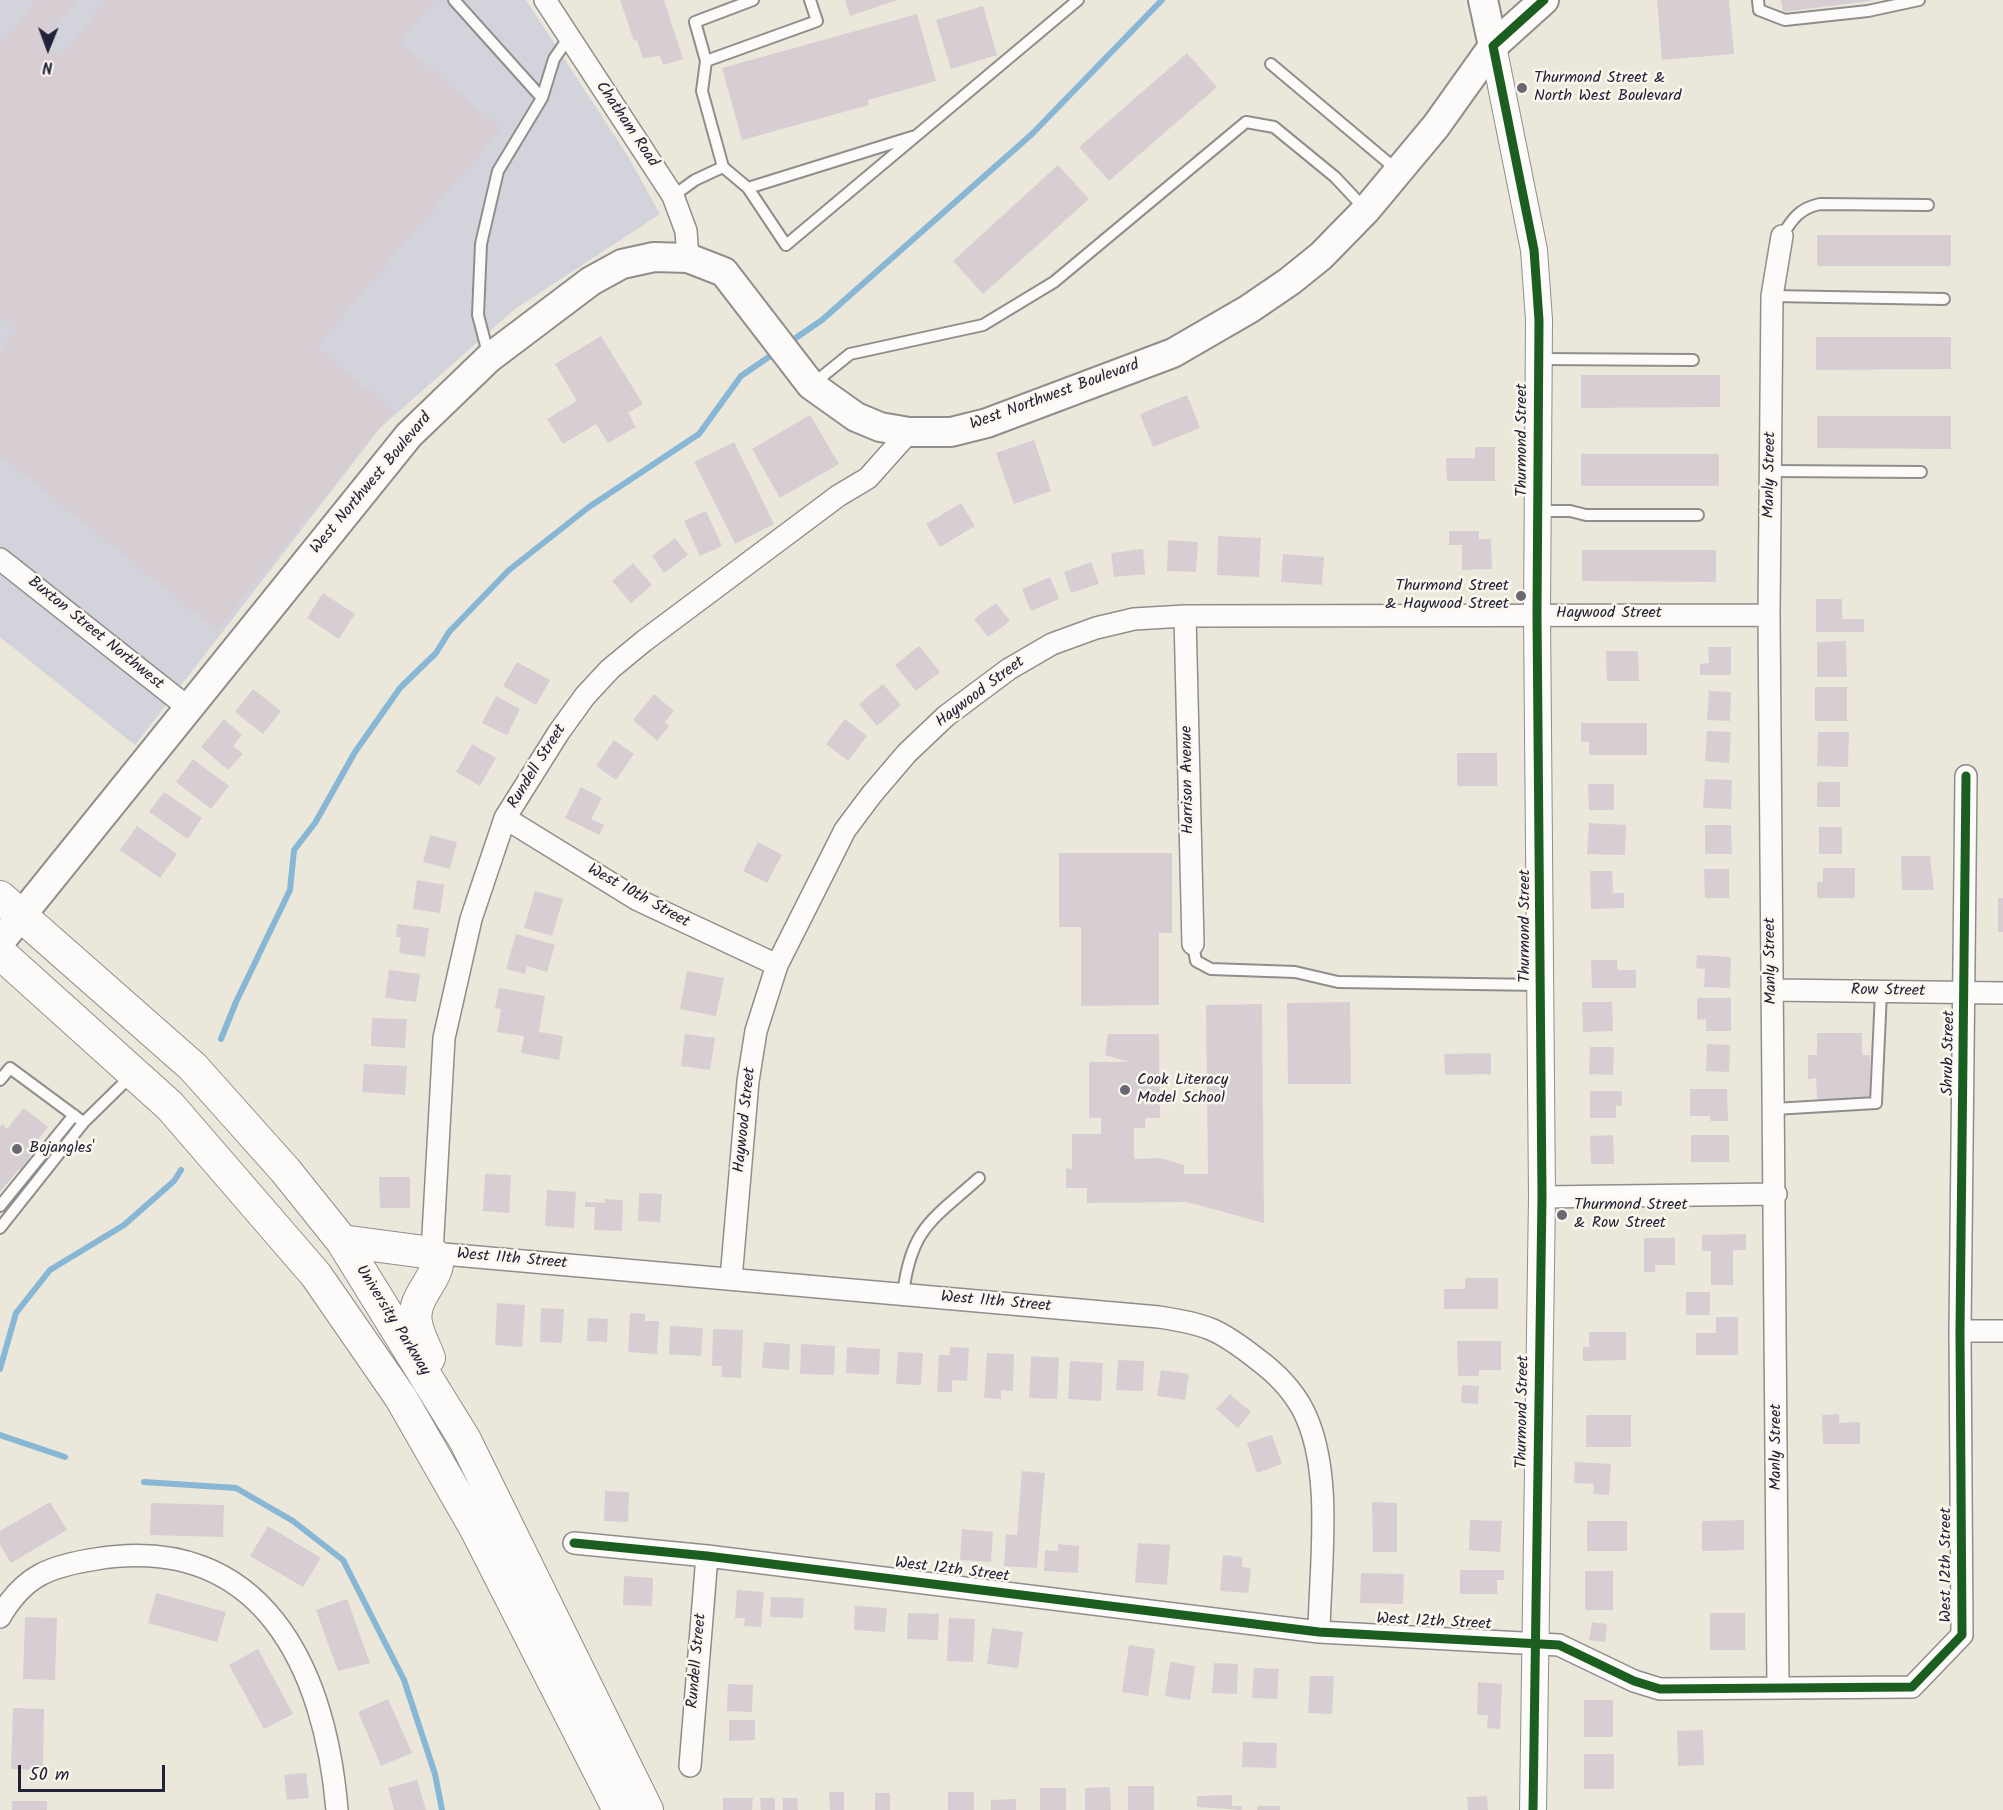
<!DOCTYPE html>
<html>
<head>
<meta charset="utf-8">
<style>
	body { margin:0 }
	#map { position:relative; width:2003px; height:1810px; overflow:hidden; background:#ebe7da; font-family:Kalam,sans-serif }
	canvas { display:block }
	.north { position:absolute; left:18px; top:18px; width:60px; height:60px; -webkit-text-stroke:4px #fbf7ec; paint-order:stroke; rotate:181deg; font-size:16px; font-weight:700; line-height:24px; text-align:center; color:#22223b }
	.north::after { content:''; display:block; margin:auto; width:21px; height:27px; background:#22223b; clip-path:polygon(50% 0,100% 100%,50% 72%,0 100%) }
	.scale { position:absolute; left:18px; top:1765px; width:147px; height:27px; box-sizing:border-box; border:3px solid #22223b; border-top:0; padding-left:8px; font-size:18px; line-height:21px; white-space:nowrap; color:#22223b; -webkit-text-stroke:4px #fbf7ec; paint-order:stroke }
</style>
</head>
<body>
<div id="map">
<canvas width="2003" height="1810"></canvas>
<div class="north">N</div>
<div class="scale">50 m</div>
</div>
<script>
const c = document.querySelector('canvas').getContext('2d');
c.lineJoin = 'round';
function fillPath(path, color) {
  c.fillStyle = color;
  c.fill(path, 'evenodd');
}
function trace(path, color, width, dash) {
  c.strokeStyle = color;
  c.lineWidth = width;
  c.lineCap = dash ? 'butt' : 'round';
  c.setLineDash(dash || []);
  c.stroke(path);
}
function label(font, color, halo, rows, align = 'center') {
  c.font = font + ' Kalam,sans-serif';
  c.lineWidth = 5;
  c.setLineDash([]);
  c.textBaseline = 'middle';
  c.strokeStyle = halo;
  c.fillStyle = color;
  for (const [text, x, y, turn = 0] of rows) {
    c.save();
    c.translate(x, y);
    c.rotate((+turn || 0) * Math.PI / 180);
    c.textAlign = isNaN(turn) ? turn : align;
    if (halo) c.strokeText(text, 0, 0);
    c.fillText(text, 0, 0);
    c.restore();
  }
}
const industrial = new Path2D(`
	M0,0H526L627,155L660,214L515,309L380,428L135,745L0,637Z`);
const stream = new Path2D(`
	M787,344L822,320L1032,134L1162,0
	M221,1039L236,1002L290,890L294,850L315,823L355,752L400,688L436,653L449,632L509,570L589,507L699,434L741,376L776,352
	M0,1369L16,1313L50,1270L124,1225L174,1181L181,1170
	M0,1435L65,1457
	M144,1482L236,1488L293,1521L343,1560L404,1680L435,1774L442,1810`);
const building = new Path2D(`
	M37,0H78L43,42L60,57L107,0H436L400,42L501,129L316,347L393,411L217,630L0,455V351L17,330L0,315V46Z
	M620,0H664L683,59L663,65L660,56L643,58L637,40L634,41Z
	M845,0H897L850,16Z
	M1657,0H1729L1734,54L1662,60Z
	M1781,0H1870V1L1783,12Z
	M983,6L997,55L951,69L936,20Z
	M917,14L936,81L868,100L869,105L742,140L722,68Z
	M1187,53L1217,87L1109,181L1079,147Z
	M1058,165L1089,199L983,294L953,261Z
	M1817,235H1951V266H1817Z
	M601,336L643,404L628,413L636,427L608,443L596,424L563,444L547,419L577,401L555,364Z
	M1816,337H1951V369L1816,370Z
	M1581,375H1720V407L1581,408Z
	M1187,395L1200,428L1153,447L1140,414Z
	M810,415L839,464L780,498L752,449Z
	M1817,416H1951V449L1817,448Z
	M1034,440L1051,491L1014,504L996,453Z
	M734,442L774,524L735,544L694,462Z
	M1475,447H1495V481H1447L1446,458H1475Z
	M1581,454H1719V486H1581Z
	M961,503L975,526L940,547L926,524Z
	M706,511L722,546L700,556L684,521Z
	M1449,531H1479V539H1491L1492,569L1462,570V545H1449Z
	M1218,536L1261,538L1259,577L1217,575Z
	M675,538L688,555L664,573L652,556Z
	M1168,540L1198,542L1196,572L1167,571Z
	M1143,549L1145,574L1114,577L1111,553Z
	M1582,550H1716V582L1582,581Z
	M1283,554L1324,557L1322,585L1281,582Z
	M1091,562L1099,584L1071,593L1064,572Z
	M633,563L652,585L631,603L612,581Z
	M1050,577L1059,599L1031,611L1022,589Z
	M323,593L355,614L339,639L307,618Z
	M1816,599H1842V619H1864V632H1816Z
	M996,603L1010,621L988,637L974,619Z
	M1846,641L1847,677H1817V642Z
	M919,646L940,672L916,691L895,665Z
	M1708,647H1731V675H1700V664L1709,663Z
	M1606,651H1638L1639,681H1607Z
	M517,662L550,680L536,705L503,686Z
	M883,684L901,705L877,726L859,704Z
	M1815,687H1847V721H1815Z
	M253,689L281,711L263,734L235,712Z
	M1709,691L1731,692L1730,721L1707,720Z
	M654,694L674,711L665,722L669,726L657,741L633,720Z
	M496,696L520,709L507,735L482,723Z
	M224,719L242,735L233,746L243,754L228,770L201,747Z
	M845,719L867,736L848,761L826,744Z
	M1581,723H1647V755H1589V742H1581Z
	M1707,731L1731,732L1729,763L1705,761Z
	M1818,732H1849L1848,767L1817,766Z
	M614,740L634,754L616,780L596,766Z
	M472,744L496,758L480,786L456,772Z
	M1457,753H1497V786H1457Z
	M193,759L229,786L211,809L176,782Z
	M1705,779L1732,780L1731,809L1703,808Z
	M1817,782H1840V807H1817Z
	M1588,784H1614V810H1589Z
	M581,787L602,798L591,819L604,825L599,835L565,818Z
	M164,792L202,818L188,839L149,812Z
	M1589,823L1626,825L1625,855L1587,854Z
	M1705,825H1731L1732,854H1705Z
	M137,826L177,854L160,878L120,850Z
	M1819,827H1842V854H1819Z
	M430,835L457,842L450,869L423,862Z
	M758,842L782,855L767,883L743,871Z
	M1059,853H1172V933H1159V1005L1081,1006V927H1059Z
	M1901,856H1930L1934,890H1902Z
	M1823,868H1855V898H1817V882H1823Z
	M1704,869H1729V898H1705Z
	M1590,871H1612L1613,893H1624V908L1591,909Z
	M417,880L444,885L440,913L413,909Z
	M535,891L563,899L552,936L524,928Z
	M1998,898H2003V932H1998Z
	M397,924L429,928L425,957L399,953L401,937H396Z
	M516,934L555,945L547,972L527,966L525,974L506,969Z
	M1697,955L1731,957L1730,988L1704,987L1705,969L1696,968Z
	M1591,960H1617V970H1636V988H1592Z
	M389,970L420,974L416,1002L385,998Z
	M687,971L724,978L716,1016L680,1009Z
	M499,988L545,996L539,1032L563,1036L559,1060L521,1053L524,1036L497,1032L501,1009L495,1008Z
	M1697,998H1731V1031H1706V1019L1697,1020Z
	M1350,1002L1351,1084H1288L1287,1003Z
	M1582,1002H1612L1613,1031L1583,1032Z
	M1262,1004L1264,1223L1187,1202L1087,1203V1188H1066V1168L1072,1169V1134H1101V1118H1089V1062H1130L1105,1055L1108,1034H1159L1160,1118H1145V1128H1134V1159L1160,1158L1184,1165V1174H1208L1206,1005Z
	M372,1018L407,1019L405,1048L371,1046Z
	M1817,1033H1862V1055H1870V1099H1817L1816,1078L1808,1079V1055H1817Z
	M685,1034L715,1038L710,1070L681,1066Z
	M1707,1044L1730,1045L1729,1072L1706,1071Z
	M1590,1047H1614L1613,1075L1589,1074Z
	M1491,1053V1074L1445,1075L1444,1054Z
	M364,1064L407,1066L405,1095L362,1092Z
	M1690,1089H1727L1728,1121H1710V1116H1690Z
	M1590,1091H1622V1106H1616V1118H1590Z
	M24,1108L48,1127L32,1147L35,1150L28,1159L30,1161L22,1171L19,1169L0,1192V1127L2,1124L7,1129Z
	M1613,1135L1614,1164H1591L1590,1136Z
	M1691,1135H1729V1162H1691Z
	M485,1174L511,1175L509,1213L483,1211Z
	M379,1177H410V1208H380Z
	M547,1190L576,1192L574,1228L545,1226Z
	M639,1193L662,1194L660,1222L638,1221Z
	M605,1199L623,1200L622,1231L594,1230L595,1207H585V1202L605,1203Z
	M1746,1234V1250H1733V1285H1711V1251H1702V1235Z
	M1644,1238H1675V1265H1655V1272H1644Z
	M1465,1278H1498V1309H1444V1289H1465Z
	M1686,1292H1710V1315H1686Z
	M497,1303L525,1305L522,1347L495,1345Z
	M541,1308L564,1309L562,1343L540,1342Z
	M630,1313L645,1314V1321H659L657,1354L628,1352Z
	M1716,1317H1738V1355H1696V1333H1716Z
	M588,1318L608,1319L607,1342L587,1341Z
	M670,1326L703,1328L701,1356L669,1354Z
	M713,1329L743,1330L741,1378L721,1377L722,1366H712Z
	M1589,1332H1626V1360L1583,1361V1347H1589Z
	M1457,1341H1501V1370H1479V1376H1458Z
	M764,1342L790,1344L789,1370L762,1368Z
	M801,1344L835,1346L834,1375L800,1374Z
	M847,1347L880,1349L879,1375L846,1373Z
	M950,1347L969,1348L967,1381L952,1380V1392H937L939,1355H950Z
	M898,1352L923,1353L921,1385L896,1384Z
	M987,1353L1014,1354L1013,1391L1001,1390V1399L984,1398Z
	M1031,1356L1059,1358L1057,1399L1029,1398Z
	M1118,1360L1144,1361L1143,1391L1116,1390Z
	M1070,1361L1103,1363L1101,1401L1068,1399Z
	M1161,1370L1189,1374L1185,1400L1157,1396Z
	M1462,1385L1479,1386L1478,1404L1461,1403Z
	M1230,1394L1251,1412L1238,1428L1216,1409Z
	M1839,1414V1423L1860,1422V1444H1823L1822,1415Z
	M1586,1415H1631V1447H1586Z
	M1272,1435L1282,1464L1257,1473L1247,1443Z
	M1575,1462L1611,1464L1609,1495L1593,1494L1594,1484L1574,1483Z
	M1022,1471L1045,1473L1037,1568L1004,1566L1006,1534L1017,1535Z
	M605,1491L629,1492L628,1522L604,1521Z
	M50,1502L67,1530L11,1563L0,1545V1531Z
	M1372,1502L1397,1503V1552H1373Z
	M151,1503L224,1505L223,1537L150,1535Z
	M1470,1520L1502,1521L1500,1552L1469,1550Z
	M1744,1520V1550L1702,1551V1521Z
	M1587,1521H1627V1551H1587Z
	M268,1526L321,1558L303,1587L250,1556Z
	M962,1529L993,1532L991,1562L960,1560Z
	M1138,1543L1170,1545L1167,1585L1135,1582Z
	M1058,1544L1079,1546L1078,1573L1044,1571L1045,1550L1058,1551Z
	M1223,1555L1242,1557V1567L1251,1568L1248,1593L1220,1591Z
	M1460,1570H1504V1580H1497V1594H1460Z
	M1585,1571H1613V1610H1585Z
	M1361,1573L1404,1574L1403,1604L1360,1603Z
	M624,1576L653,1578L652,1606L623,1605Z
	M737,1590L764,1592L761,1627L744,1626L745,1618H735Z
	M156,1593L226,1612L217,1642L148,1623Z
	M771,1597L804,1598L803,1618L770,1617Z
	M347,1599L370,1663L338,1671L316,1610Z
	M855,1606L887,1608L885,1632L854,1630Z
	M908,1613L939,1614L938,1640L907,1639Z
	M1710,1613H1745V1650H1710Z
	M25,1617L57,1618L55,1680L23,1679Z
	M949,1618L975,1619L973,1662L947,1661Z
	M1592,1622L1607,1624L1605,1642L1589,1640Z
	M992,1628L1023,1632L1018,1668L987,1664Z
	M1129,1645L1155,1649L1148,1696L1122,1692Z
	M258,1649L293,1714L264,1729L229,1665Z
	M1170,1662L1195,1666L1190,1700L1165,1696Z
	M1214,1663L1238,1664L1237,1694L1212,1693Z
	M1254,1668L1279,1669L1277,1699L1252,1698Z
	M1310,1676H1334L1332,1714L1308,1713Z
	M1478,1682L1502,1684L1500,1729L1487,1728L1488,1715H1477Z
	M728,1684L753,1685L752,1712L727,1711Z
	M388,1699L412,1753L381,1766L358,1712Z
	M1584,1700H1613V1737H1584Z
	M13,1708L44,1709L43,1770L11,1769Z
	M729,1720H755V1740L729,1741Z
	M1703,1730L1704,1765L1678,1766L1677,1731Z
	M1243,1742L1277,1743L1276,1768L1242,1767Z
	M1584,1754H1614V1789H1584Z
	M306,1773L309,1798L287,1800L284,1775Z
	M417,1780L426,1810H394L388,1788Z
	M1128,1786H1154V1810H1128Z
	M1110,1787L1111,1810H1085V1788Z
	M1040,1788H1066V1810H1040Z
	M829,1792H844V1810H830Z
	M948,1792H974V1810H948Z
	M875,1793H890V1810H875Z
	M1232,1795V1806H1242V1810L1197,1807V1796Z
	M1487,1796L1488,1810H1468L1467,1797Z
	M723,1798H753L752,1810H723Z
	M760,1798H775V1810H761Z
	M783,1798H797L798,1810H783Z
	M1016,1799V1810H991V1800Z
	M12,1801H47V1810H12Z
	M1257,1806H1280V1810H1257Z`);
const service = new Path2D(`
	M454,0L542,98
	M1758,0L1759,10L1785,20L1868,11L1919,0
	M706,61L817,21L810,0
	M1271,64L1397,170
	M723,167L702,91L706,61L695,22L753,0
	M748,188L912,137
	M673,196L695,180L723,167L748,188L786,245L1078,0
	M1782,236C1792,219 1800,208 1820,204L1928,205
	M1772,296L1944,299
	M489,357L478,315L481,244L498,171L542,98L554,59L569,37
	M1539,359L1693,360
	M814,383L850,354L983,325L1054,282L1246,122L1274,127L1335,177L1366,210
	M1771,471L1921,472
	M1538,511H1570L1586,515H1698
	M1193,944L1196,961L1211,969L1295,972L1338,982L1541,985
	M0,1080L10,1068L79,1119
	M1774,1109L1876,1103L1881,992
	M0,1206L74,1115
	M0,1228L84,1122L132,1075
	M903,1294C911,1228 932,1220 979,1178`);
const minor = new Path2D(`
	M545,0L673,196L686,231L688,258
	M909,432L868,478L838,496L644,641L610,669L585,696L559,732L505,818L471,919L444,1038L432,1253L1159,1317C1206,1324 1219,1329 1257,1359C1276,1373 1292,1389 1303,1410C1334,1470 1320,1565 1319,1632
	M0,559L190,709
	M1185,616L1193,944
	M505,818L638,900L777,965
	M1773,990L2003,993
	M1542,1197L1776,1194
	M731,1279L748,1081L756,1031L777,965L845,830L872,794L907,753L946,716L1009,669L1052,644L1096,628L1134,619L1185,616L1769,615
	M1960,1331H2003
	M574,1543L707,1556L1319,1632L1559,1645L1634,1681L1660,1689L1912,1687L1962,1635L1960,1331L1966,776
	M0,1617C24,1575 51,1566 96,1559C263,1532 325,1669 337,1810
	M1778,1687L1769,615L1772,296L1782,236
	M690,1766L707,1556`);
const tertiary = new Path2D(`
	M1493,46L1534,250L1539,320L1537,614L1542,1197L1533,1810`);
const secondary = new Path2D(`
	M1483,0L1493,46
	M0,942L409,435L489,358L591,281L622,264L654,257L688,258L724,272L811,385L856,417L880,427L909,432H951L987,423L1173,353L1249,309L1290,281L1321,256L1366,210L1436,126L1493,46L1544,0`);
const primary = new Path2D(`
	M0,897L193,1067L285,1170L342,1241L465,1440L647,1810
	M0,953L170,1106L316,1275L401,1398L476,1529L619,1810
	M342,1241L432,1253L437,1258C440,1279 411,1296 416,1323C418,1335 425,1347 429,1358`);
const cycleway = new Path2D(`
	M574,1543L707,1556L1319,1632L1559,1645L1634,1681L1660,1689L1912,1687L1962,1635L1960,1331L1966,776
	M1533,1810L1542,1197L1537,614L1539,320L1534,250L1493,46L1544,0`);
const markers = [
	[1522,88,6,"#686773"],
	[1521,596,6,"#686773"],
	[1125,1090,6,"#686773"],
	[17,1149,6,"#686773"],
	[1562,1215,6,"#686773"]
];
const poiNames = [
	["Thurmond Street &",1534,79],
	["North West Boulevard",1534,97],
	["Thurmond Street",1509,587,"right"],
	["& Haywood Street",1509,605,"right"],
	["Cook Literacy",1137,1081],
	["Model School",1137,1099],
	["Bojangles'",29,1149],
	["Thurmond Street",1574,1206],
	["& Row Street",1574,1224]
];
const streetNames = [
	["Chatham Road",626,125,56],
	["West Northwest Boulevard",1055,396,-20],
	["Thurmond Street",1523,440,-90],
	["Manly Street",1771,475,-89],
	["West Northwest Boulevard",372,484,-50],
	["Haywood Street",1609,614],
	["Buxton Street Northwest",95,634,39],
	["Haywood Street",981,693,-37],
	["Rundell Street",538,767,-58],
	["Harrison Avenue",1189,780,-91],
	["West 10th Street",638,897,29],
	["Thurmond Street",1526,926,-90],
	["Manly Street",1772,961,-91],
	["Row Street",1888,992,1],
	["Shrub Street",1950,1053,-89],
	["Haywood Street",746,1120,-84],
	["West 11th Street",512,1260,5],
	["West 11th Street",996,1303,5],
	["University Parkway",392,1321,58],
	["Thurmond Street",1524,1412,-89],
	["Manly Street",1777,1447,-90],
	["West 12th Street",1947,1565,-90],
	["West 12th Street",952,1571,7],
	["West 12th Street",1434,1623,3],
	["Rundell Street",698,1661,-85]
];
fillPath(industrial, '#d3d3dc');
trace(stream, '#87b7d4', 6);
fillPath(building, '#d7ced4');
trace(service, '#908e8c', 14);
trace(minor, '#908e8c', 24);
trace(tertiary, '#908e8c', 28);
trace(secondary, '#908e8c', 32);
trace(primary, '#908e8c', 34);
trace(service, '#fcfbf9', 10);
trace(minor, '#fcfbf9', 21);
trace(tertiary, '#fcfbf9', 26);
trace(secondary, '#fcfbf9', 28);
trace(primary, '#fcfbf9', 32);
trace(cycleway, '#1b5e20', 9);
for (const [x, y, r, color] of markers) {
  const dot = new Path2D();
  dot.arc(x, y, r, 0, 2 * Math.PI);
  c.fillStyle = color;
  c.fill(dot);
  trace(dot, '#fbf7ec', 2);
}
label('16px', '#22223b', '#fbf7ec', poiNames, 'left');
label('16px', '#22223b', '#fbf7ec', streetNames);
</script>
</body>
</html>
